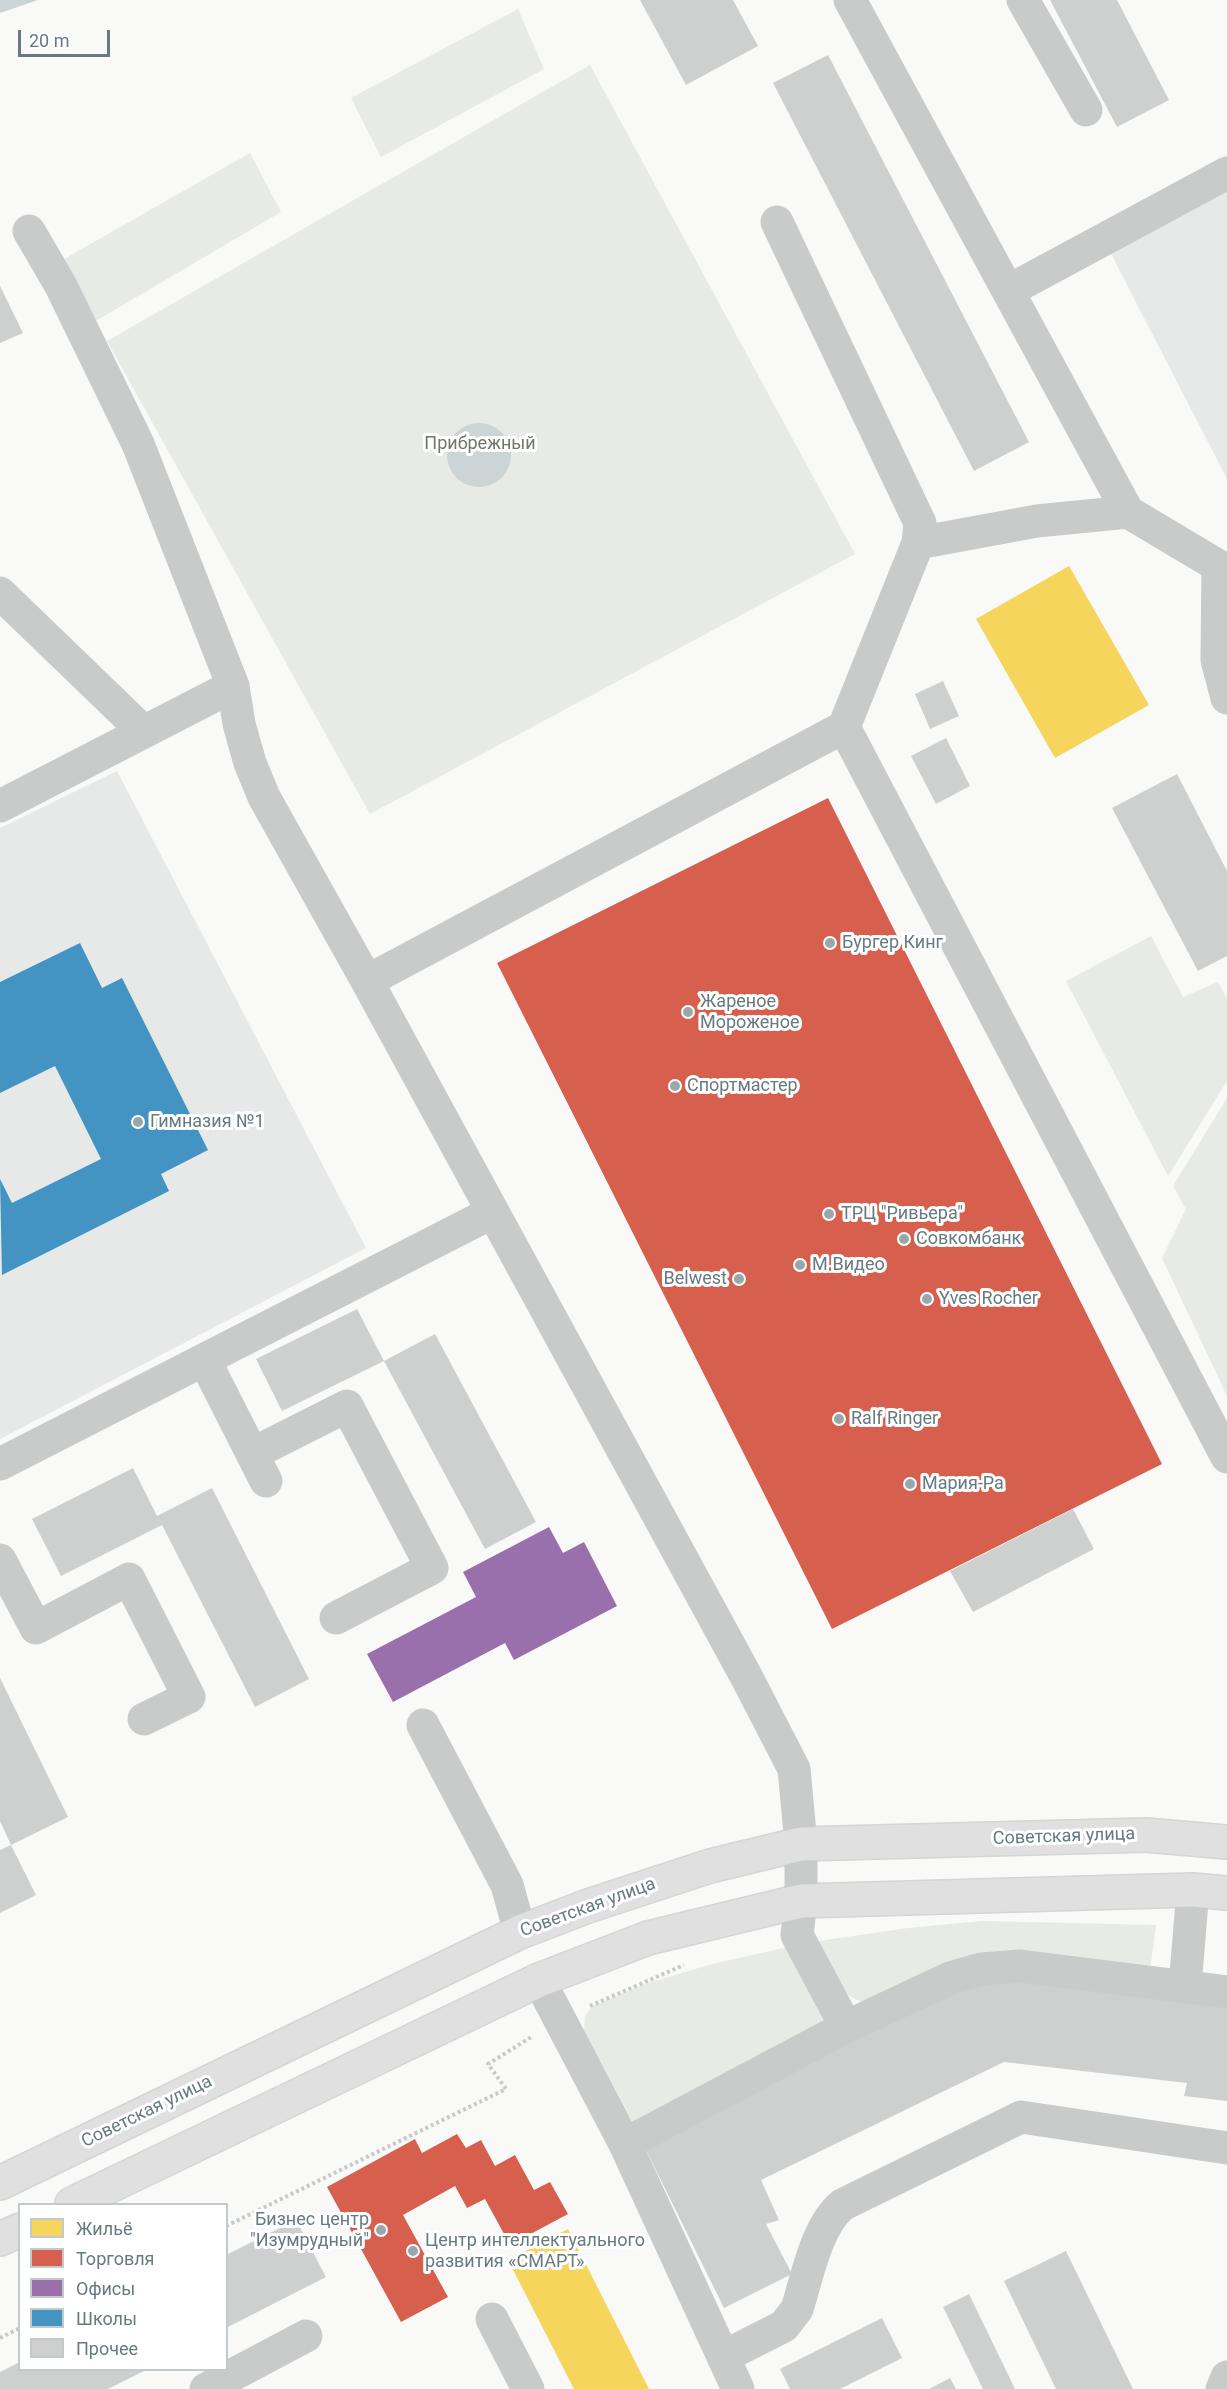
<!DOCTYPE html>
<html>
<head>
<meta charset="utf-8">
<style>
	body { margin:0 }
	#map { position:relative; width:1227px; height:2389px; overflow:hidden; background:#f9f9f8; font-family:Roboto,sans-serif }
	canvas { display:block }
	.legend { position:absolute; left:18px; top:2203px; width:210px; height:168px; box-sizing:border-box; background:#fff; border:2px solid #c2cacc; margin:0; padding:8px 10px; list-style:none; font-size:18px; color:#667a80 }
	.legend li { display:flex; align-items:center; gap:12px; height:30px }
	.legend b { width:30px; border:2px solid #c2cacc }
	.scale { position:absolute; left:18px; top:30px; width:92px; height:27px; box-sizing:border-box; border:3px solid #667a80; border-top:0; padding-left:8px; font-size:18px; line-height:21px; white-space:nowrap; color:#667a80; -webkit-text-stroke:4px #fff; paint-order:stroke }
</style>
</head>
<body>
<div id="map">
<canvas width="1227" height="2389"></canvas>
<ul class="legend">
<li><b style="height:16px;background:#f6d55c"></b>Жильё</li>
<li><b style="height:16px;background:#d6604d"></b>Торговля</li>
<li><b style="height:16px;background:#9970ab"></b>Офисы</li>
<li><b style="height:16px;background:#4393c3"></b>Школы</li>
<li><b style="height:16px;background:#ced0d0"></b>Прочее</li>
</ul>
<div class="scale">20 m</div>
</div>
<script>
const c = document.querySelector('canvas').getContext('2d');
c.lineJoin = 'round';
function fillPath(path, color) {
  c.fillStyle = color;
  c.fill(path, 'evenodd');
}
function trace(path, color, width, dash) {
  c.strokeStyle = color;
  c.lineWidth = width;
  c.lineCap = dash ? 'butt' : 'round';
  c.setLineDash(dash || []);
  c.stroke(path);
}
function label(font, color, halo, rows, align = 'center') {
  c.font = font + ' Roboto,sans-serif';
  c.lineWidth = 6;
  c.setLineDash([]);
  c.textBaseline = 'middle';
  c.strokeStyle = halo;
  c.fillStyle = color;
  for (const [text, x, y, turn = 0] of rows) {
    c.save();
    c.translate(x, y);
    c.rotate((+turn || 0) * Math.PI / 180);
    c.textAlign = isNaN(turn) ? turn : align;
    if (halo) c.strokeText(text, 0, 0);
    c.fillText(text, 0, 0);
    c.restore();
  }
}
const built = new Path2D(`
	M1227,181V479L1107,246Z
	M117,771L366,1248L0,1439V828Z`);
const green = new Path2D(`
	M518,9L544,69L381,157L351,98Z
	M590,65L855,554L370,814L107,341Z
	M250,153L281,212L94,322L59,262Z
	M1151,936L1183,997L1218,982L1227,998V1081L1168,1176L1066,981Z
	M1227,1098V1396L1162,1258L1186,1209L1173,1186Z
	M982,1921L1156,1925L1151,1963L1145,1972L871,2004C834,1997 832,1972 819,1941L908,1928Z
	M788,1947L820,2007L823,2022L634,2124L584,2031L585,2016L593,2006L645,1984L712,1964Z`);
const water = new Path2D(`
	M0,0H38L0,13Z
	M447 455a32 32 0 1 1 64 0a32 32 0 1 1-64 0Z`);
const homes = new Path2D(`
	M1069,566L1149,705L1055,758L976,619Z
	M568,2229L649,2389H574L508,2260Z`);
const shops = new Path2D(`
	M828,798L1162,1464L832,1629L497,963Z
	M457,2134L466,2148L481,2140L495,2166L515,2155L534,2190L550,2182L568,2214L510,2245L485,2199L467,2208L455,2186L403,2215L448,2297L401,2322L327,2187L415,2139L422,2153Z`);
const offices = new Path2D(`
	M549,1527L563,1553L584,1542L617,1606L514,1660L505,1643L393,1702L367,1654L476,1597L463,1572Z`);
const schools = new Path2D(`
	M80,943L102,988L122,978L208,1150L161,1174L169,1191L2,1275L0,1179L12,1203L101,1159L55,1066L0,1093V982Z`);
const building = new Path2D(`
	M640,0H733L758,46L686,85Z
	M1050,0H1117L1169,100L1117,127Z
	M828,55L1029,442L974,471L773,83Z
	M0,286L23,333L0,343Z
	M943,681L959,716L930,729L915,694Z
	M946,738L970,786L936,804L911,756Z
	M1177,774L1227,871V956L1198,971L1112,808Z
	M357,1309L384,1361L282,1411L256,1359Z
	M435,1334L536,1522L485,1549L384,1361Z
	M133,1468L157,1516L212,1488L309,1679L255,1707L162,1525L61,1576L32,1519Z
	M1073,1509L1094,1549L973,1612L950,1571Z
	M0,1678L68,1817L11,1845L0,1821Z
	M11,1845L36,1895L0,1913V1850Z
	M1011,1974L1227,2004V2101L1184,2096L1187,2083L1004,2062L761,2180L779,2220L766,2224L792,2274L724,2308L644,2146L959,1986Z
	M296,2220L326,2277L226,2328V2255Z
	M1066,2251L1133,2389H1056L1004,2281Z
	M969,2294L1015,2389H983L943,2307Z
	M882,2318L902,2358L840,2389H790L780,2369Z
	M20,2362V2370H146L108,2389H0V2372Z
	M950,2378L956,2389H929Z`);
const path = new Path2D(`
	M590,2006L684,1965
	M226,2226L506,2089L488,2064L533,2036
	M0,2338L20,2328`);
const minor = new Path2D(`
	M850,0L1128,512L1227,571
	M1023,0L1086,110
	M777,222L920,523L918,543L844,727
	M29,231L61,286L138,444L233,686L239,724L250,763L264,797L367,981L746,1676L794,1769L801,1844V1901L797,1935L846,2027
	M1008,291L1227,173
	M918,543L1037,521L1128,512
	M1218,566L1217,660L1227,698
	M0,593L143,731
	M0,806L233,686
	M367,981L844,727L1227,1457
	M205,1361L266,1481
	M252,1454L347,1406L432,1568L336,1618
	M0,1464L493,1212
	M0,1560L36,1628L129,1579L189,1697L144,1719
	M423,1725L507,1885L520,1932
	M539,1980L625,2144L738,2389
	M1185,1986L1193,1890
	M625,2144L846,2027L950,1978L982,1969L1020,1966L1227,1992
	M492,2319L528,2389
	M723,2357L784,2326L797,2309C807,2278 816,2227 842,2205L1021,2117L1227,2148
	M206,2389L306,2336
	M1222,2389L1227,2377`);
const major = new Path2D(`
	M0,2183L520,1932L588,1906L710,1866L801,1844L1146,1835L1227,1842
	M72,2204L539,1980L648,1938L801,1901L1193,1890L1227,1893
	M0,2239L20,2230`);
const markers = [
	[830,943,6,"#99a6aa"],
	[688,1012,6,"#99a6aa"],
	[675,1086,6,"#99a6aa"],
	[138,1122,6,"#99a6aa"],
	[829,1214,6,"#99a6aa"],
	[904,1239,6,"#99a6aa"],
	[800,1265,6,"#99a6aa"],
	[739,1279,6,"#99a6aa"],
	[927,1299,6,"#99a6aa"],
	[839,1419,6,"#99a6aa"],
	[910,1484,6,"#99a6aa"],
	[381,2230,6,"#99a6aa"],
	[413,2251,6,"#99a6aa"]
];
const parkNames = [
	["Прибрежный",480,444]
];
const poiNames = [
	["Бургер Кинг",842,943],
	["Жареное",700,1002],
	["Мороженое",700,1023],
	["Спортмастер",687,1086],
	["Гимназия №1",150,1122],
	["ТРЦ \"Ривьера\"",841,1214],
	["Совкомбанк",916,1239],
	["М.Видео",812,1265],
	["Belwest",727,1279,"right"],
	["Yves Rocher",939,1299],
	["Ralf Ringer",851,1419],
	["Мария-Ра",922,1484],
	["Бизнес центр",369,2220,"right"],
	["\"Изумрудный\"",369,2241,"right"],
	["Центр интеллектуального",425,2241],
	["развития «СМАРТ»",425,2262]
];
const streetNames = [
	["Советская улица",1064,1837,-2],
	["Советская улица",588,1908,-20],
	["Советская улица",147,2112,-26]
];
fillPath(built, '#e7e9e8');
fillPath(green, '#e8eae6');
fillPath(water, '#cbd5d5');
fillPath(homes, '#f6d55c');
fillPath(shops, '#d6604d');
fillPath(offices, '#9970ab');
fillPath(schools, '#4393c3');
fillPath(building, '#ced0d0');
trace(major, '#d4d5d5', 36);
trace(path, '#c7c9c9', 4, [3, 3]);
trace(minor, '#c9cbcb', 33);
trace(major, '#dfe0df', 33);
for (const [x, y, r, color] of markers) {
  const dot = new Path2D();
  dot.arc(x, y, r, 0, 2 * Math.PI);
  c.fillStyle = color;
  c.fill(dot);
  trace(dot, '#fff', 2);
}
label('18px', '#6d7866', '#fff', parkNames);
label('18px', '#667a80', '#fff', poiNames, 'left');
label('18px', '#667a80', '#fff', streetNames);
</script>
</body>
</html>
